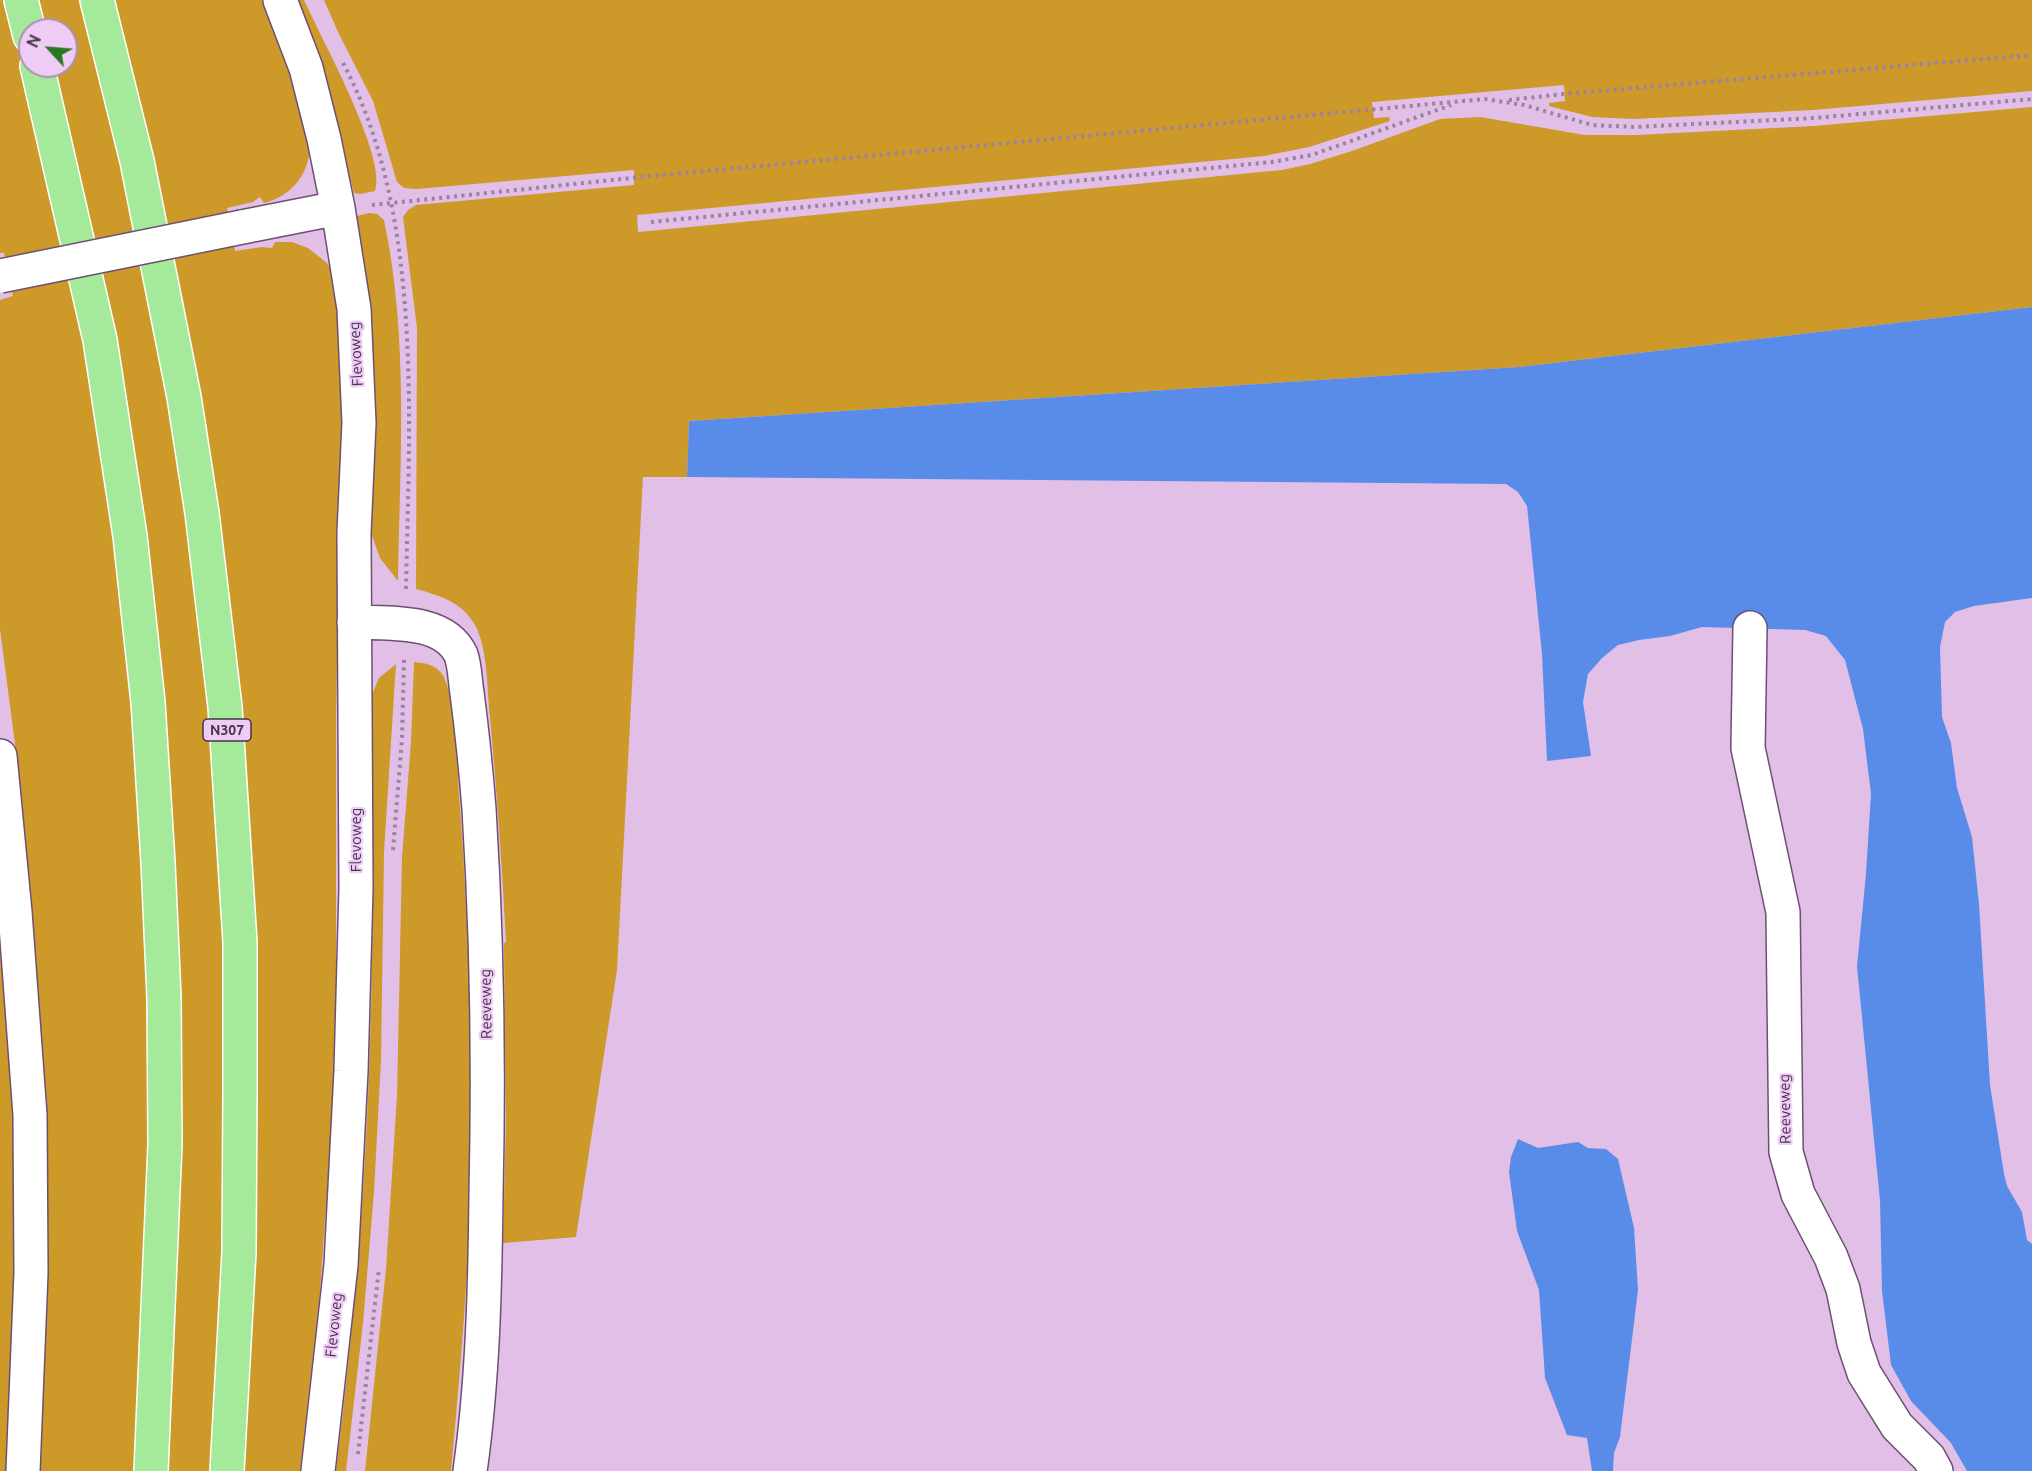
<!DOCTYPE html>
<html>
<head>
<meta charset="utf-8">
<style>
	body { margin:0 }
	#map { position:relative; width:2032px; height:1471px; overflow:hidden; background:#e2bfe7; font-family:Ubuntu,sans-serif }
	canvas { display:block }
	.north { position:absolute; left:18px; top:18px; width:60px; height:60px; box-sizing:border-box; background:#efccf5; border:2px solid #ab90af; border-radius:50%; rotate:296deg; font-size:16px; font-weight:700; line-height:24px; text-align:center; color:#443647 }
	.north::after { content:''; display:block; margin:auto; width:21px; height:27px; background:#2a7820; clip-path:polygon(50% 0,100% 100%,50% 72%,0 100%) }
</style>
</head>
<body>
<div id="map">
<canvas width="2032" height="1471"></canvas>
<div class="north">N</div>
</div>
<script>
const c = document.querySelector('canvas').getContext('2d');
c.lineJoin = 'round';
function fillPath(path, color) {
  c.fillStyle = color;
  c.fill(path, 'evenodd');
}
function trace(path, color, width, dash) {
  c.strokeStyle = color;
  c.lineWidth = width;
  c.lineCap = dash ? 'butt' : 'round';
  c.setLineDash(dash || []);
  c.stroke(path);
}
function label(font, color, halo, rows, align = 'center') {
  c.font = font + ' Ubuntu,sans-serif';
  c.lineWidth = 4.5;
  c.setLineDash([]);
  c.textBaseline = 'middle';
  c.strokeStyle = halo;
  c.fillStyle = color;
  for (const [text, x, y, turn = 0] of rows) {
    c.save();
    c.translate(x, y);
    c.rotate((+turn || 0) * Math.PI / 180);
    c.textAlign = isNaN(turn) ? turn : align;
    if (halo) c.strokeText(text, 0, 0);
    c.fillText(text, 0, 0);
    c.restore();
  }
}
const green = new Path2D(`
	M0,0H9L41,124L91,371L127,621L154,1037L138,1471H37L27,873L15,744L0,629V300L13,296L4,253H0Z
	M34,0H87L152,287L200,600L226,931L228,1180L213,1471H164L179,1020L52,66H66V30H43Z
	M112,0H265L286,54L310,148C308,176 291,196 264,203L260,197L253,202L227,208L235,251L262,247L272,248L275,242H292L308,248L327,263L333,273L337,284L345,383L339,553L336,716V1000L332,1120L320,1291L300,1471H239L250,902Z
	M295,0H304C320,36 388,158 375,191L360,194L354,193L336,121Z
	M324,0H2032V91L1813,110L1635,119L1592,117L1549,106V103L1565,101L1564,85L1372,102L1374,118L1389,117L1390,121L1309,147L1264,156L637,215L638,232L1282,170L1310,164L1352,151L1440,119L1480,117L1585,135H1636L1814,126L2032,107V307L1519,367L689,421L687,477H643L617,970L576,1237L503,1243L506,1122L504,943L506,942C502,867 497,792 490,717C487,690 488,651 476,627C463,602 441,596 416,589L417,328L403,217L408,210L416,205L634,185V170L417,189L404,188L397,182L373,101L338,32Z
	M369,213L377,214L384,220C409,338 400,462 398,581L380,558L370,530L373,359L366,271L357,216Z
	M414,662C425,663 436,665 442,674C455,692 458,769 459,795C471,953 475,1113 467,1272C463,1338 457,1405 451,1471H365L386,1269L397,1096L402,857L411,742Z
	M396,664L384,852L381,1060L374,1192L363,1323L346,1471H336C355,1320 367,1167 371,1015C374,909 372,803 371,697L379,678Z
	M0,890C9,1019 16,1147 15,1276C15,1341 11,1406 9,1471H0Z`);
const water = new Path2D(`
	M2032,307V598L1974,606L1955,612L1945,622L1940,647L1942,717L1951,743L1957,788L1972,837L1979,904L1990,1085L2004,1174L2007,1186L2022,1212L2027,1240L2032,1244V1471H1967L1951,1443L1911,1401L1891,1365L1882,1291L1880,1201L1857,966L1866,874L1871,794L1863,729L1845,660L1826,636L1805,630L1702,627L1670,636L1639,640L1618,645L1602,658L1588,674L1583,702L1591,756L1547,761L1542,654L1527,506L1518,492L1506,484L687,477L689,421L1519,367Z
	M1518,1139L1538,1148L1578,1142L1588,1148L1606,1149L1618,1159L1634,1228L1638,1290L1620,1437L1614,1453L1613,1471H1592L1587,1438L1567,1435L1545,1378L1539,1290L1517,1231L1509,1172L1511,1157Z`);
const path = new Path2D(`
	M343,63C424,215 409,422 406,589
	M1509,100L1563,94L2032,55
	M372,205L651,176L1485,99L1524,105L1592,125L1635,127L1814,118L2032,99
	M651,222L1272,162L1312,155L1451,105
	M393,850L402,739L404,659
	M358,1454L379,1268`);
const minor = new Path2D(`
	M280,0L306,68L324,139L338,208L354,309L359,423L354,533L356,888L351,1071L341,1265L318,1471
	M242,227L338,208
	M354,622C388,624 444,618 461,655C465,666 465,681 467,693C472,731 476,770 479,809C487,937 489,1066 486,1194C485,1286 483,1380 470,1471
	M1750,628L1748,748L1783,912L1786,1152L1798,1194L1831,1257L1843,1289L1854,1343L1864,1373L1897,1426L1929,1458L1936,1471
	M0,756L15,912L30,1115L31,1273L23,1471`);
const highway = new Path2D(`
	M21,0L30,36
	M97,0L137,161L184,397L202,513L225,707L240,942V1092L239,1252L227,1471
	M37,66L100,340L130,536L148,702L158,862L164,998L165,1144L151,1471`);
const minorBridge = new Path2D(`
	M0,276L242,227`);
const shields = [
	[227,730,48]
];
const shieldNames = [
	["N307",227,730]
];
const streetNames = [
	["Flevoweg",356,354,-93],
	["Flevoweg",356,840,-90],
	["Reeveweg",486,1004,-91],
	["Reeveweg",1785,1109,-91],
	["Flevoweg",334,1325,-84]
];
fillPath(green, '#cd9928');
fillPath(water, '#598ce9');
trace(minor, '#6e4f73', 36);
trace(highway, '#fff', 36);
trace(path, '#9c82a0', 4, [3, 4.5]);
trace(minor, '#fff', 33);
trace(highway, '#a5ea9b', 33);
trace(minorBridge, '#6e4f73', 36, []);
trace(minorBridge, '#fff', 33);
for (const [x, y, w] of shields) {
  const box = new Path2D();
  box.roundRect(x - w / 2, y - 11, w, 22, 4.5);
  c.fillStyle = '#efccf5';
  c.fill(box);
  trace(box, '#443647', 1.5);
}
label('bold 14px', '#443647', null, shieldNames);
label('15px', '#443647', '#efccf5', streetNames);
</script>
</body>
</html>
